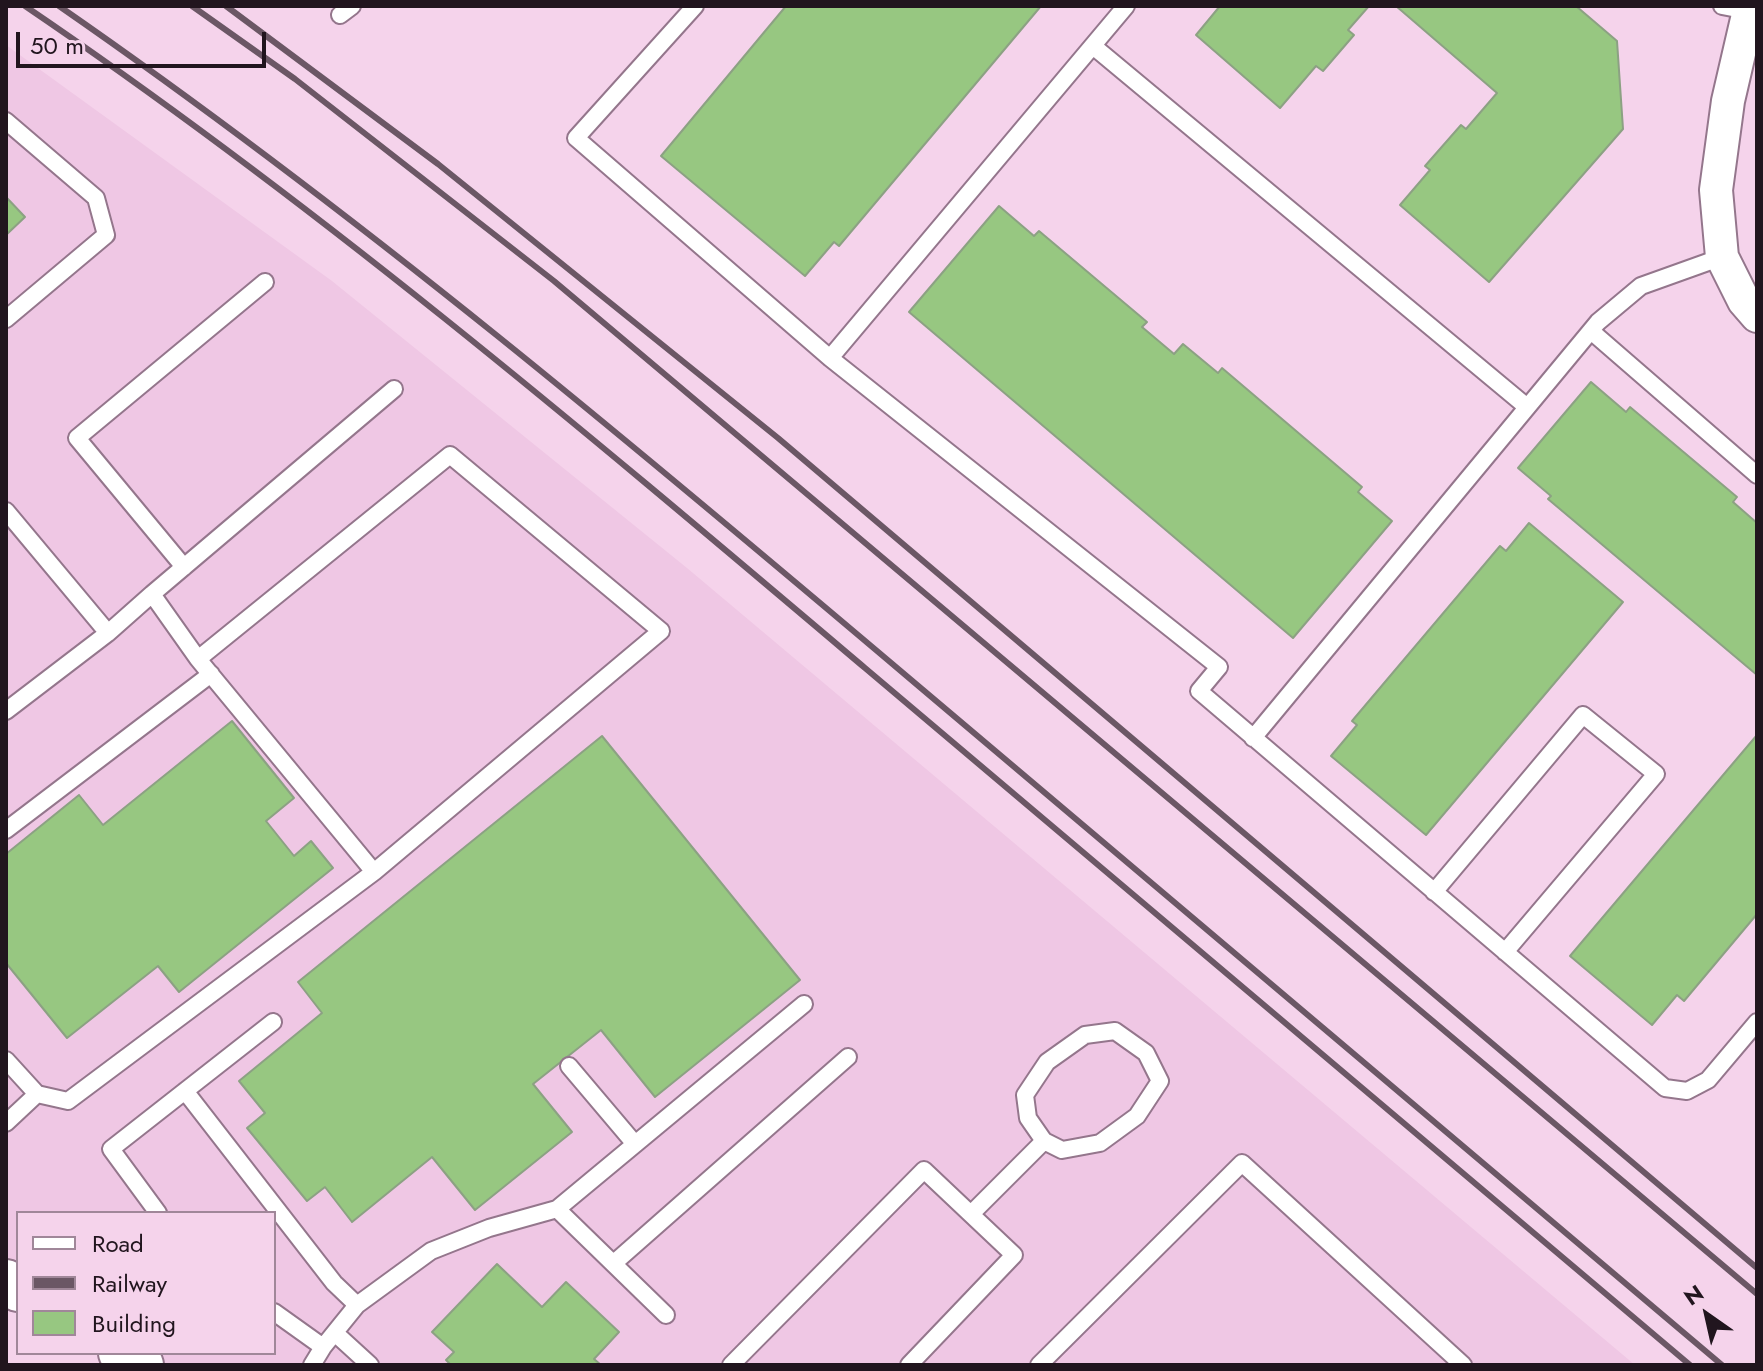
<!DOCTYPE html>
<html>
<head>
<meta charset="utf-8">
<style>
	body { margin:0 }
	#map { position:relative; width:1763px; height:1371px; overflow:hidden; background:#f5d3eb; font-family:Jost,sans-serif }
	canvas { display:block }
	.frame { position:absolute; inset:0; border:8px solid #21151e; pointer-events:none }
	.legend { position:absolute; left:16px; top:1211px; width:260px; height:144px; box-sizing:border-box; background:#f5d3eb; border:2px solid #a08799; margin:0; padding:10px 14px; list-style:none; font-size:24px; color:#21151e }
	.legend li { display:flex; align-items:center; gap:16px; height:40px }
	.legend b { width:40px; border:2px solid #a08799 }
	.north { position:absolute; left:1667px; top:1275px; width:80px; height:80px; -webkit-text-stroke:6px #f5d3eb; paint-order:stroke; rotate:326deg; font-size:22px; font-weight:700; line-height:32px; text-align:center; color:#21151e }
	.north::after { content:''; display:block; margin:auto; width:28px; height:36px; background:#21151e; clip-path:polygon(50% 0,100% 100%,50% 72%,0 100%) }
	.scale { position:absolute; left:16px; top:32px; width:250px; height:36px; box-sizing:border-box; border:4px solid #21151e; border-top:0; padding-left:10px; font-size:24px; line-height:28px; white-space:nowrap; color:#21151e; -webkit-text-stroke:6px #f5d3eb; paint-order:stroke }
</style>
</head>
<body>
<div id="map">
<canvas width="1763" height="1371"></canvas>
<div class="frame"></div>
<ul class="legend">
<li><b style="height:10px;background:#fff"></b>Road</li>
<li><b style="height:10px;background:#6b5765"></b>Railway</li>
<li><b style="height:22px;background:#97c781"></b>Building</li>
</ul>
<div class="north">N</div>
<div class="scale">50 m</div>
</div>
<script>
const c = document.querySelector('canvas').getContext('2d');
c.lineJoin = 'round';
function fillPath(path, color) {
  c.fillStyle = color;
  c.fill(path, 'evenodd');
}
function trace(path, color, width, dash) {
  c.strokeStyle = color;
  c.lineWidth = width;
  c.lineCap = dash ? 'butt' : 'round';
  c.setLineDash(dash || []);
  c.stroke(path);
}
const built = new Path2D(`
	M6,45L332,281L687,568L1635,1365H141L121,1353H274V1213H18V1289L6,1282Z`);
const building = new Path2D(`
	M786,6H1041L839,246L834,242L805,276L661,156Z
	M1220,6H1369L1348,30L1354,35L1323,71L1316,66L1280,108L1196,35Z
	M1396,6H1576L1617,41L1623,129L1489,282L1400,205L1430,170L1425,166L1461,125L1466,129L1497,93Z
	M6,197L25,217L6,235Z
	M999,206L1034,236L1039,231L1147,322L1142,327L1174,354L1183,344L1218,373L1222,368L1362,487L1358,492L1392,521L1293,638L909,312Z
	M1591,382L1626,412L1630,407L1737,497L1733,502L1757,523V675L1548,499L1551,496L1518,468Z
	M1529,523L1623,602L1426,835L1331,756L1357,725L1352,721L1500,546L1506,551Z
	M232,721L294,798L266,821L294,856L311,841L333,868L179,992L158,966L67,1038L6,963V854L79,795L103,825Z
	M1757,735V914L1684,1001L1677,995L1652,1025L1570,956Z
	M602,736L800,980L655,1097L601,1030L533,1084L572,1132L475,1210L432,1157L352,1222L325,1187L307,1201L247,1128L265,1113L239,1081L322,1013L298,982Z
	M497,1264L542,1307L566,1282L619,1332L594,1359L601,1365H451L446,1360L454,1352L432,1332Z`);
const service = new Path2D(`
	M695,6L576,138L830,358L1219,667L1199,691L1665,1088L1687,1091L1708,1080L1757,1022
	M1722,6L1748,11
	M340,15L352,6
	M1093,46L1527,407
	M6,121L96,198L106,235L6,319
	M1591,331L1757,475
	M830,358L1126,6
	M6,511L108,633
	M184,567L77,438L265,282
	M152,594L394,389
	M6,711L108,633L152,594L198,659L374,872
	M1253,738L1598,322L1641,286L1722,257
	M6,830L211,674
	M1434,892L1583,715L1656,774L1505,952
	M6,1060L37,1094L6,1123
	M569,1066L635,1144
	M185,1091L334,1283L357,1305L323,1347
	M37,1094L68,1101L374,872L661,631L450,455L198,659
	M557,1209L804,1004
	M158,1213L111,1149L273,1022
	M971,1214L1044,1141L1062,1150L1100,1143L1137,1116L1160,1081L1146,1053L1115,1031L1085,1035L1047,1062L1025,1095L1028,1118L1044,1141
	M614,1263L848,1057
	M357,1305L431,1251L489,1228L557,1209L666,1315
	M274,1312L323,1347L312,1365
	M335,1333L370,1365
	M731,1365L924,1170L1014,1255L909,1365
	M1039,1365L1242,1163L1463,1365`);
const minor = new Path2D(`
	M1750,6L1728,101L1716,190L1722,257L1744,301L1757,316`);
const primary = new Path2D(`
	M6,1282L18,1289
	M121,1353L141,1365`);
const rail = new Path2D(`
	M25,6C320,206 593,438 865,668C1140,900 1415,1133 1690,1365
	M59,6C361,215 642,452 922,689C1189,914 1455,1140 1722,1365
	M192,6L295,79L554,281L1757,1294
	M226,6L438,164L778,438L1757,1268`);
fillPath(built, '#efc7e4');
fillPath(building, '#97c781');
trace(building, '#8ca183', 2);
trace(service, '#94768c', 20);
trace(minor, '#94768c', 36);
trace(primary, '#94768c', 48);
trace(service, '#fff', 16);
trace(minor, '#fff', 32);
trace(primary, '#fff', 44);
trace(rail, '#6b5765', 6);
</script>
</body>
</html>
